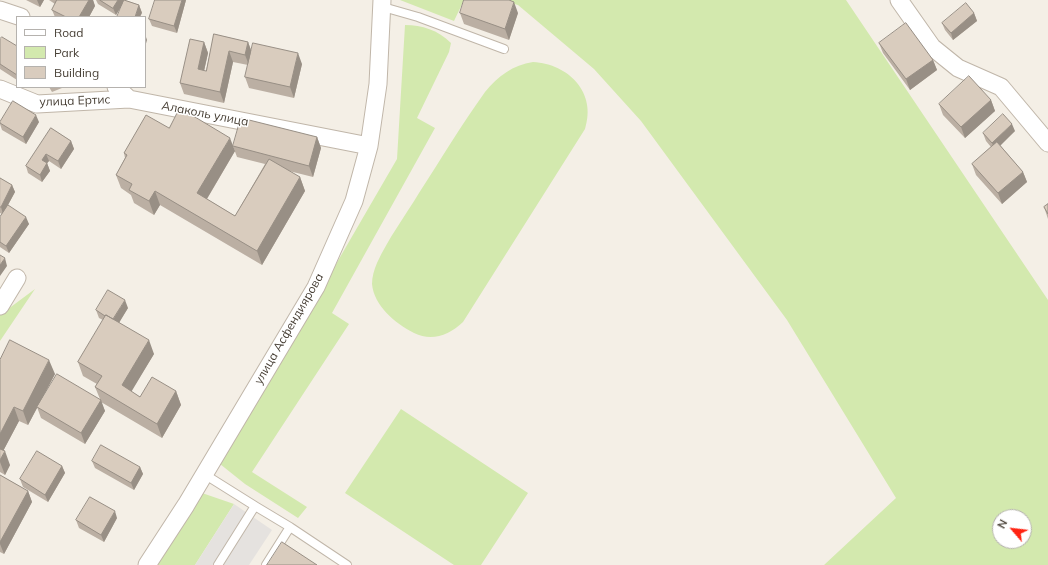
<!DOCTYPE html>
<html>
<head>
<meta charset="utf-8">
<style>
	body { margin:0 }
	#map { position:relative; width:1048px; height:565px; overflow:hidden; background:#f4efe6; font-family:Mulish,sans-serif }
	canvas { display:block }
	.legend { position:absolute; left:16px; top:16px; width:130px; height:72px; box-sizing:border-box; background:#fff; border:1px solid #b5b2ae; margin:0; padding:5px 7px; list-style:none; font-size:12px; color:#473f35 }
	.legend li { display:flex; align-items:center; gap:8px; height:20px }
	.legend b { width:20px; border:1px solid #b5b2ae }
	.north { position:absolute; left:992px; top:509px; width:40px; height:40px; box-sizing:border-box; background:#fff; border:1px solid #b5b2ae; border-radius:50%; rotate:298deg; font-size:11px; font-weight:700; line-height:16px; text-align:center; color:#473f35 }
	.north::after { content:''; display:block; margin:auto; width:14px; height:18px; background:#ff2412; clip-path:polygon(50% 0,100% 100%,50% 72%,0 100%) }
</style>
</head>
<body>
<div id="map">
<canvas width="1048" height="565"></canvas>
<ul class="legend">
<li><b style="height:5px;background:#fff"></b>Road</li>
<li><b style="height:11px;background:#d3e9ae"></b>Park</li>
<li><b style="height:11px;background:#d9ccbe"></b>Building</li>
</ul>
<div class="north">N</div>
</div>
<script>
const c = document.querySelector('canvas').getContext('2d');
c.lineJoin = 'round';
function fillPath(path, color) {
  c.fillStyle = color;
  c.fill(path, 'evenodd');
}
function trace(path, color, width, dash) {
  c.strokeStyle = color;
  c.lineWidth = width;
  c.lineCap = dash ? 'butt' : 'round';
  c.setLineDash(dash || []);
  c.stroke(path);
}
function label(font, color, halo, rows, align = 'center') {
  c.font = font + ' Mulish,sans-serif';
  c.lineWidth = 3;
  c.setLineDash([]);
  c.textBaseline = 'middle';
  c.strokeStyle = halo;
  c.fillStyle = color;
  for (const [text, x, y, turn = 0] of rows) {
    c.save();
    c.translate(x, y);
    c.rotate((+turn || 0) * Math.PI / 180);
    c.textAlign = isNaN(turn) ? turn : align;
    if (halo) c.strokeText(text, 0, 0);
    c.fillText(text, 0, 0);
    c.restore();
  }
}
const green = new Path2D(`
	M400,0H464L454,21Z
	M499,0H846L1048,300V565H824L896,498L787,320L641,121L594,69L518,5ZM1000,517H1024V541H1000Z
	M405,25C422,25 438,30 451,43L449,52L417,118L435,128L332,313L349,324L252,472L307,507L298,518L245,484L220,464L397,159Z
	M533,62C569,64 597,93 585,129L463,322C449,335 432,342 414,333C395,323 374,306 372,284C372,277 374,270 377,263C388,239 405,216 419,193C441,159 462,124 485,92C498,76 513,65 533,62Z
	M35,289L0,341V315Z
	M401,409L528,493L481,565H454L345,493Z
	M202,493L234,504L195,565H153Z`);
const parking = new Path2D(`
	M234,504L272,530L249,565H195Z`);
const lane = new Path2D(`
	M383,7L418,17L504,49
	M204,474L255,506
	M218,565L255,506L290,527
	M266,565L290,527L347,565`);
const street = new Path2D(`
	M899,0L932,47L958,68L1001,87L1048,143
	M0,10L21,17
	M116,87L129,99L369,146
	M0,89L37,104L129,99
	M0,306L17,278
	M147,565L186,505L316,287L354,201L369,146L378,84L382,0`);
const wall = new Path2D(`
	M26,0H44L40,7Z
	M49,0H93L95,6L89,17H55L52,10L55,4Z
	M96,0H125L139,5L142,13L122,5L116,15L98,4Z
	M186,0L177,33L152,26L149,19Z
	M460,13H518L509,40L464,24Z
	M974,13L977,21L953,40L945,30L942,23Z
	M214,34L248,42L251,50L302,64L294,98L249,88L245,77L248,65L233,62L224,103L184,94L180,83L204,42L208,53L204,71H206Z
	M0,39L17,46V80L0,69Z
	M879,43L933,60L937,70L910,90L883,53Z
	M49,87H61L62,88L52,92Z
	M991,100L995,111L965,138L943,115L939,104Z
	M0,122H39L26,144L2,130L0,124Z
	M51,128L71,141L74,149L61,169L49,161L47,163L50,171L42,182L28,173L26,166Z
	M169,128L235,151L207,199L235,216L265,164L237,157L233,146L317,137L321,148L313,177L289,171L300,177L305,191L262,265L160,205L154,215L134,203L131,195L121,188L116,175L125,158L124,153Z
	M1015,131L1000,145L1023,172L1027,182L1002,204L976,175L972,164L991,147L986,141L983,133Z
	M0,178L12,185L15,192L8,205L29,224L9,253L0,247V217L2,214L0,213Z
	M1048,204V219L1044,207Z
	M128,308L119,322L154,354L131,391L140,397L176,391L181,405L162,438L101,402L105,411L85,444L41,418L37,407L100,399L95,387L97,384L83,376L78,362L103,320L99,318L96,310Z
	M0,360L55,374L28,425L19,421L3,451L0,460Z
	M0,460L10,465L5,475L0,472Z
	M92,461L140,467L143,474L134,490L95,468Z
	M62,466L65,473L48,502L23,487L20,479Z
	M0,475L28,491L32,502L4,554L0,552Z
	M117,518L104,542L79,528L76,520Z`);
const shadedWall = new Path2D(`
	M37,0H44L40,7Z
	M89,0H93L95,6L89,17H79Z
	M118,0H125L116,15L113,8Z
	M182,0H186L177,33L174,26Z
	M514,2L518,13L509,40L505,29Z
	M139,5L142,13L140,17H135Z
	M974,13L977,21L953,40L951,33Z
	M145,34L147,40L145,47Z
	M204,42L208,53L202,80L198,69Z
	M248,42L252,53L249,65L245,55Z
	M229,51L233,62L224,103L220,92Z
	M298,53L302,64L294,98L290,87Z
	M933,60L937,70L910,90L906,79Z
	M991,100L995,111L965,138L961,127Z
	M36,115L39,122L26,144L23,137Z
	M1012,124L1015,131L995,151L992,143Z
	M317,137L321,148L313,177L309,166Z
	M230,138L235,151L202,207L197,193Z
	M71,141L74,149L61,169L58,161Z
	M46,154L49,161L44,167L42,160Z
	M47,163L50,171L42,182L40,175Z
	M1023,172L1027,182L1002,204L998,193Z
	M300,177L305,191L262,265L257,251Z
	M12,185L15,192L3,214L1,207Z
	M155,191L160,205L154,215L149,201Z
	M26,217L29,224L9,253L6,246Z
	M5,258L7,266L0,276V265Z
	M125,300L128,308L116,328L113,320Z
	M149,340L154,354L127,399L122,385Z
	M49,360L55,374L28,425L23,411Z
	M176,391L181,405L162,438L157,424Z
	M101,400L105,411L85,444L81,433Z
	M14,407L19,421L0,457V434Z
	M5,451L10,465L5,475L0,462V460Z
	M62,466L65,473L48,502L45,495Z
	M140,467L143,474L134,490L131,483Z
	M28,491L32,502L4,554L0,544V542Z
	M115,511L117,518L104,542L101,535Z`);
const building = new Path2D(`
	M57,0H89L79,17H66L52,10Z
	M100,0H118L113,8Z
	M124,0L139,5L135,17H117Z
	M155,0H182L174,26L149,19Z
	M464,0H509L514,2L505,29L460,13Z
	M966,3L974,13L951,33L942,23Z
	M906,23L933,60L906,79L879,43Z
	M214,34L248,42L245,55L229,51L220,92L180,83L190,39L204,42L198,69L206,71Z
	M2,37L17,46V75L0,64V39Z
	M253,43L298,53L290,87L245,77Z
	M969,76L991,100L961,127L939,104Z
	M13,101L36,115L23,137L0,123V122Z
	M180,108L230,138L197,193L235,216L269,159L300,177L257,251L155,191L149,201L129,190L132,184L116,175L127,155L124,153L146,115L169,128Z
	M1003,114L1012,124L992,143L983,133Z
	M241,118L317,137L309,166L233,146Z
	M51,128L71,141L58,161L46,154L42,160L47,163L40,175L26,166Z
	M997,142L1023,172L998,193L972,164Z
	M0,178L12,185L1,207H0Z
	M1048,204V214L1044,207Z
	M8,205L26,217L6,246L0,242V217Z
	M0,255L5,258L0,265Z
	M108,290L125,300L113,319L106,315L105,316L96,310Z
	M106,315L149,340L122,385L140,397L152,377L176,391L157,424L95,387L102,376L78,362Z
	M10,340L49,360L23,411L14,407L0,434V360Z
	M57,374L101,400L81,433L37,407Z
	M101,445L140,467L131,483L92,461Z
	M0,449L5,451L0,460Z
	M37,451L62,466L45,495L20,479Z
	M0,475L28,491L0,542Z
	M90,497L115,511L101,535L76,520Z
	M282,542L317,565H267Z`);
const streetNames = [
	["улица Ертис",75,101,-2],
	["Алаколь улица",205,114,11],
	["улица Асфендиярова",289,329,-60]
];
fillPath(green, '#d3e9ae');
fillPath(parking, '#e5e2df');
trace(lane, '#c0b6a9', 10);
trace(street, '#c0b6a9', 19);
trace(lane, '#fff', 8);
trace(street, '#fff', 17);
fillPath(wall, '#bbafa3');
fillPath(shadedWall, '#988f85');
fillPath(building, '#d9ccbe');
trace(building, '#988f85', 1);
label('12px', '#473f35', '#fff', streetNames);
</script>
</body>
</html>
